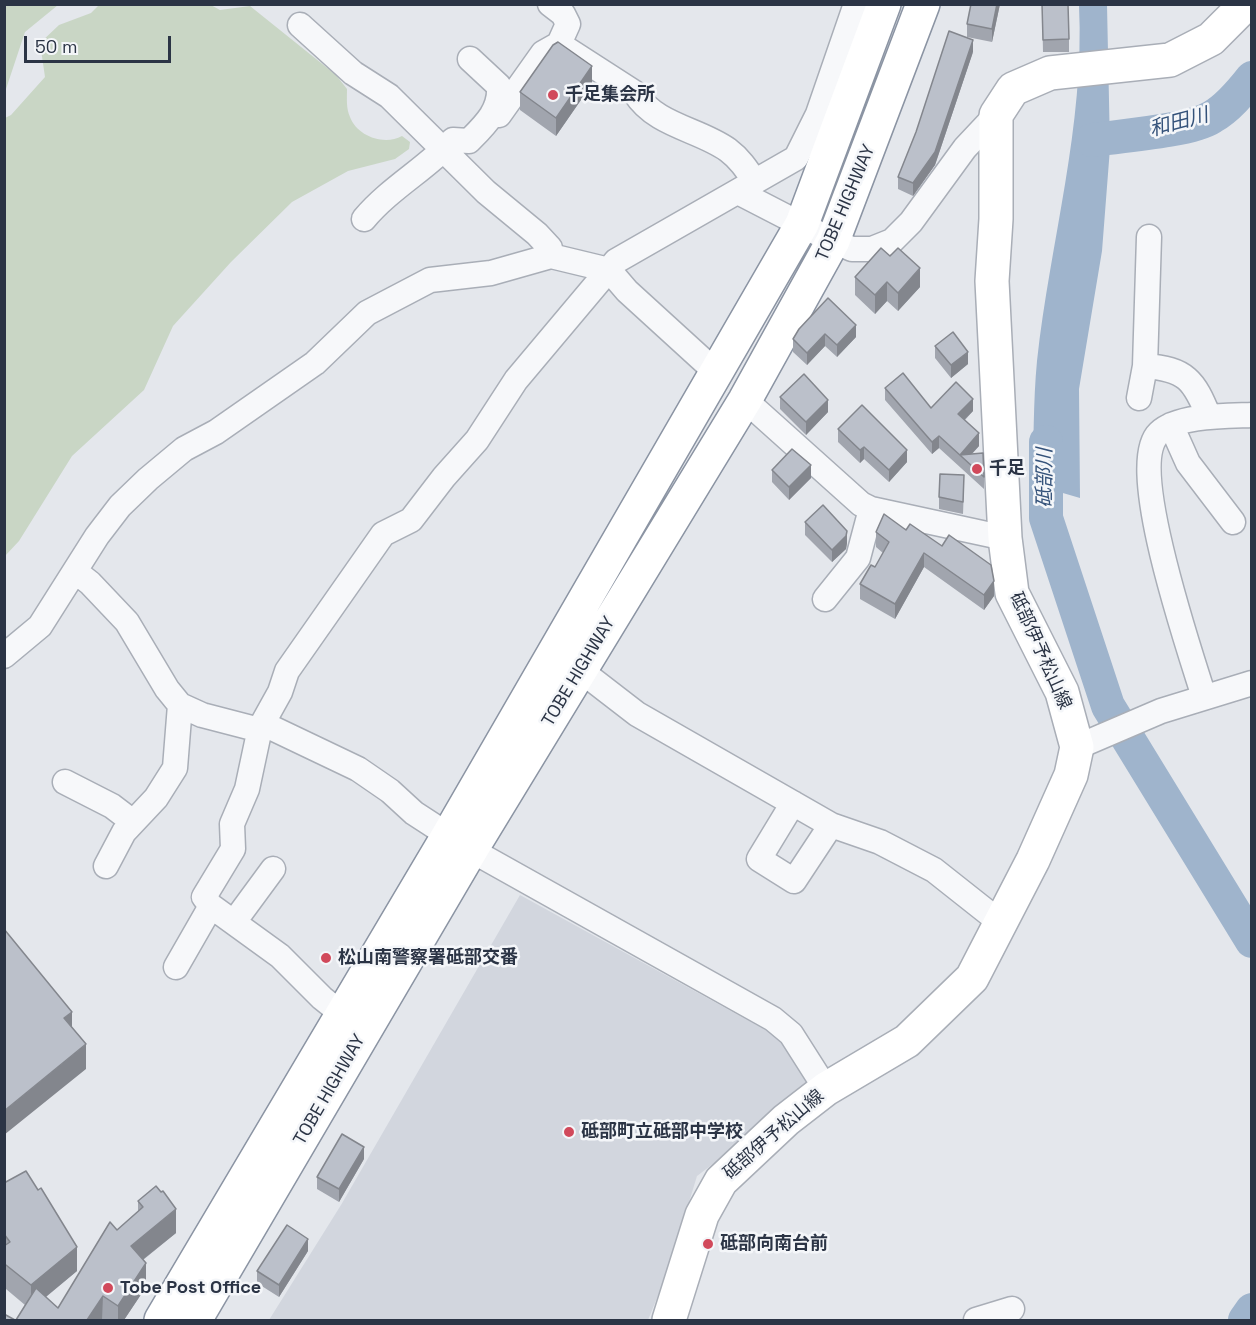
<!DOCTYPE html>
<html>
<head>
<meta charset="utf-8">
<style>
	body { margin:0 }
	#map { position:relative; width:1256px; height:1325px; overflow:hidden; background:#e4e7ec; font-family:"Space Grotesk",sans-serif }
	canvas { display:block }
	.frame { position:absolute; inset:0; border:6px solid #2b3445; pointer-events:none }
	.scale { position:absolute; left:24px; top:36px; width:147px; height:27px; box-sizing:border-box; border:3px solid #2b3445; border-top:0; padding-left:8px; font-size:18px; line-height:21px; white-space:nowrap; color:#2b3445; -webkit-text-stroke:4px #f4f6f9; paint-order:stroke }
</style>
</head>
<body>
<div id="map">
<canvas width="1256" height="1325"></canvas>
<div class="frame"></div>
<div class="scale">50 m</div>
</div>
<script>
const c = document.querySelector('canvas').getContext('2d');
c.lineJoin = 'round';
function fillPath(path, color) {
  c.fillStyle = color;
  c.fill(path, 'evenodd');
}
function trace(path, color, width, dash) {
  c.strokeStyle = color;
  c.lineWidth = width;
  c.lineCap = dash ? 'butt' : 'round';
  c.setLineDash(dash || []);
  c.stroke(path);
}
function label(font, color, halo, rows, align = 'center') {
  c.font = font + ' "Space Grotesk","Noto Sans JP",sans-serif';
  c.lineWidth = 5;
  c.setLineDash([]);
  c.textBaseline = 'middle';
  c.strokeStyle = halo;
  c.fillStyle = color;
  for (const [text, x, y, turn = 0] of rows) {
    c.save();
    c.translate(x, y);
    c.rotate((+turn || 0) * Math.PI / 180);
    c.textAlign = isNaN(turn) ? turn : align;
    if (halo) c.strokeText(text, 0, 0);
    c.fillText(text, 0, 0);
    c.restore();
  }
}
const built = new Path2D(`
	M520,895L780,1038L814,1087L697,1176L668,1271L648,1320H269L341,1205Z`);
const green = new Path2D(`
	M5,4L58,5L25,32L5,92Z
	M209,4L220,10L250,6L336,75L347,89C347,99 346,108 350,117C357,136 384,146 402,136L410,142L409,149L395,159L348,171L292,202L231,262L173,326L144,390L72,456L19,541L5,556V118L11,115L45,77L40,43L59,25L91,13L99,5Z`);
const water = new Path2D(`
	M1079,5H1107L1110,148L1102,251L1079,389L1080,498L1032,484C1034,444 1033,402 1037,361C1050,242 1085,126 1079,5Z`);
const river = new Path2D(`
	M1092,140C1120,136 1191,131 1212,117C1228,108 1241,92 1252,78
	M1046,442V518L1108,706L1252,941
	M1245,1320L1252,1310`);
const minor = new Path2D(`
	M550,4L563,14L568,24L559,44L635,93C656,126 699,129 728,150C740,159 747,170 755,182
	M300,25L353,73L389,96L486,192L537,234L550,248L551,256
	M499,115L543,53L559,44
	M738,192L833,241L852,249H872L892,241L911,222L965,148L996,115
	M364,219C390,188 426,169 453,140L469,141C485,125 501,110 499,86L470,59
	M1145,366C1186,369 1194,380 1209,417
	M1139,398L1145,366L1149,237
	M745,400L861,504L871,509L1005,538
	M1171,425L1188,463L1233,522
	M76,572L90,583L127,622L167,689L180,705L202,715L252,728L270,727L358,769L390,791L414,813L471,850L773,1019L791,1034L826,1089
	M825,599L858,558L871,509
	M4,656L40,626L97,536L120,506L148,479L184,449L216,432L315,363L367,313L430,280L491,273L551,256L609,270L627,291L718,374
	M580,670L637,714L831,825L880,842L934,870L1001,923
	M1204,697C1191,654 1125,465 1159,433C1178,415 1226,416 1252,415
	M1077,747L1161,711L1252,683
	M65,782L112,806L133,822
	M793,803L759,859L794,881L831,825
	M106,866L124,832L156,798L175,768L180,705
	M234,922L273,869
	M176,967L211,906
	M342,1014L322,998L280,956L211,906L204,897L233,849L232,824L247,789L260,728L280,692L287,671L383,534L411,520L444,477L477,440L516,380L616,261L796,158L818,114L856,4
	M976,1320L1012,1309`);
const secondary = new Path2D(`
	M669,1320L702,1215L721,1181L786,1120L826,1089L907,1041L972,978L1033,860L1071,775L1077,747L1062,692L1012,593L1005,538L992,281L996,219V115L1013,89L1050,73L1170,60L1211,39L1246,4`);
const trunk = new Path2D(`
	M161,1320L448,836L802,224L884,4
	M195,1320L471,850L745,400L833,241L923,4`);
const wall = new Path2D(`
	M1000,4L992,42L967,37V24Z
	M1042,4L1069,39V52H1043Z
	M973,52L935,165L913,196L898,189V177Z
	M592,84L556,136L520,110V92Z
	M855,277L920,287L898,311L887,301L875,314L855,295Z
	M799,329L856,337L837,357L825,346L807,365L793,352V339Z
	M935,346L968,364L951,378L935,358Z
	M885,388L931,408L973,411L965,420L979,446L972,454L984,477V489L939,448L932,454L885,400Z
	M780,397L828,412L806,435L780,409Z
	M838,429L907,462L889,482L864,459L860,463L838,442Z
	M772,470L811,478L789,500L772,482Z
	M964,488L963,514L939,509V497Z
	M884,514L994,596L984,610L924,567L895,619L860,599V584L875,567L883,553L876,547V532Z
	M805,522L847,543L846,549L832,562L805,535Z
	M364,1159L339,1202L317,1189V1177Z
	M4,1183L77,1271L46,1297L58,1308L117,1230L138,1211V1201L176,1233L143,1260L146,1287L124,1320H16L25,1305L6,1289L4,1290Z
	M308,1251L279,1297L257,1283V1271Z`);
const shadedWall = new Path2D(`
	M997,4H1000L992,42V29Z
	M973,40V52L935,165L913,196V183Z
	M592,66V84L556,136V118Z
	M920,268V287L898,311V293Z
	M887,282V301L875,314V295Z
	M856,325V337L837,357V345Z
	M825,334V346L807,365V353Z
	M968,352V364L951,378V365Z
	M973,399V411L958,426V414Z
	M828,400V412L806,435V422Z
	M979,433V446L966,460L960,455Z
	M939,436V448L932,454V442Z
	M864,447V459L860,463V450Z
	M907,450V462L889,482V470Z
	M811,465V478L789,500V487Z
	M847,531V543L846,549L832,562V550Z
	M924,553V567L895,619V604Z
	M994,581V596L984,610V595Z
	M72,1012V1036L64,1018Z
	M86,1044V1069L4,1135V1111Z
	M364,1147V1159L339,1202V1189Z
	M176,1209V1233L131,1269V1246Z
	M308,1239V1251L279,1297V1285Z
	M77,1247V1271L31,1309V1285Z
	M146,1263V1287L124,1320H118V1306Z
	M6,1265V1289L4,1290V1266Z
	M103,1296L102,1320H87Z`);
const building = new Path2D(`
	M971,4H997L992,29L967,24Z
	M1042,4H1068L1069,39L1043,40Z
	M949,31L973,40L935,152L913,183L898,177L916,132Z
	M558,42L592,66L556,118L520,92L553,45Z
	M881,248L890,256L898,248L920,268L898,293L887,282L875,295L855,277Z
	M828,298L856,325L837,345L825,334L807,353L793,339L799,329Z
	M953,332L968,352L951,365L935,346Z
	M903,373L931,408L956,382L973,399L958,414L979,433L960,455L983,453L984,477L939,436L932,442L885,388Z
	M804,374L828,400L806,422L780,397Z
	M862,405L907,450L889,470L864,447L860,450L838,429Z
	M792,449L811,465L789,487L772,470Z
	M940,474L964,475L963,502L939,497Z
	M823,505L847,531L846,536L832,550L805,522Z
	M884,514L906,530L910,524L942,546L949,535L991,565L994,581L984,595L924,553L895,604L860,584L871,565L875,567L889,542L876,532Z
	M4,929L72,1012L64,1018L86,1044L4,1111Z
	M342,1134L364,1147L339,1189L317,1177Z
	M26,1171L38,1190L41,1188L77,1247L31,1285L6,1265L4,1266V1246L10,1242L4,1234V1183Z
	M156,1186L161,1192L163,1191L176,1209L131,1246L146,1263L118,1306L103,1296L87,1320H16L36,1288L58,1308L110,1222L117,1230L143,1207L138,1201Z
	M287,1225L308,1239L279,1285L257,1271Z
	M4,1314L15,1320H4Z`);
const markers = [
	[553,95,6,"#d1495b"],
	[977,469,6,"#d1495b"],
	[326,958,6,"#d1495b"],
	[569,1132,6,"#d1495b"],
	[708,1244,6,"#d1495b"],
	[108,1288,6,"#d1495b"]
];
const poiNames = [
	["千足集会所",565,95],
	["千足",989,469],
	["松山南警察署砥部交番",338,958],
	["砥部町立砥部中学校",581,1132],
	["砥部向南台前",720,1244],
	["Tobe Post Office",120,1288]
];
const streetNames = [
	["TOBE HIGHWAY",846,203,-67],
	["砥部伊予松山線",1040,651,66],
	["TOBE HIGHWAY",579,672,-59],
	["TOBE HIGHWAY",330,1090,-60],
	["砥部伊予松山線",774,1135,-41]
];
const waterNames = [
	["和田川",1179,123,-15],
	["砥部川",1046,478,-90]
];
fillPath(built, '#d2d6de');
fillPath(green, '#c9d6c5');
fillPath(water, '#9fb4cc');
trace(river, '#9fb4cc', 34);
trace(minor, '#a9aeb7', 27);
trace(secondary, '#a9aeb7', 36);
trace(trunk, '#8b94a3', 36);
trace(minor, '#f7f8fa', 24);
trace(secondary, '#fff', 33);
trace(trunk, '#fff', 33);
fillPath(wall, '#a1a5ae');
fillPath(shadedWall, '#83868d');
fillPath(building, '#bbc0ca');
trace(building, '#83868d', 1.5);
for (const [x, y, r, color] of markers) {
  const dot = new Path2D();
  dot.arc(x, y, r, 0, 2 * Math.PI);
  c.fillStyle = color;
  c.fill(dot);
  trace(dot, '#f4f6f9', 2);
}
label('bold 18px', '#2b3445', '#f4f6f9', poiNames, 'left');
label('18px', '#2b3445', '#f4f6f9', streetNames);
label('italic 20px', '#34527a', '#f4f6f9', waterNames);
</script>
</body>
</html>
